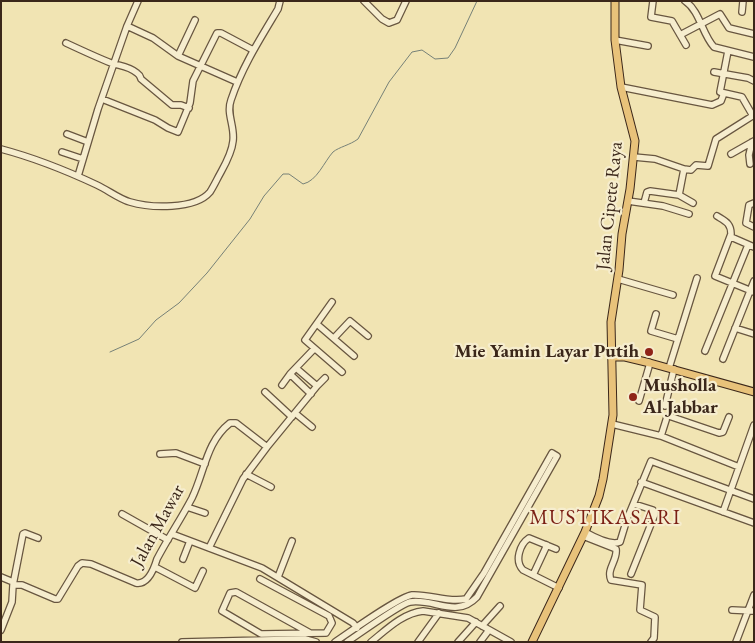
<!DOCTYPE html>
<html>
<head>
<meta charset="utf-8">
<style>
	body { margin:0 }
	#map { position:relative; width:755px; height:643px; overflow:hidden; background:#f1e4b3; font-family:"EB Garamond",serif }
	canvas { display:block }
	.frame { position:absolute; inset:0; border:2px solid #3b271a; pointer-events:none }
</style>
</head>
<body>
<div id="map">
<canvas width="755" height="643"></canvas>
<div class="frame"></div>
</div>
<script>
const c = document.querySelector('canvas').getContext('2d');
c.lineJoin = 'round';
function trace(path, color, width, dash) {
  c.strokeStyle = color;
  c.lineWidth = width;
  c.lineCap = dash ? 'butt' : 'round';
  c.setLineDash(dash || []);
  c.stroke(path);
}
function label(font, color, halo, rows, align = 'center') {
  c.font = font + ' "EB Garamond",serif';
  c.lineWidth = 4.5;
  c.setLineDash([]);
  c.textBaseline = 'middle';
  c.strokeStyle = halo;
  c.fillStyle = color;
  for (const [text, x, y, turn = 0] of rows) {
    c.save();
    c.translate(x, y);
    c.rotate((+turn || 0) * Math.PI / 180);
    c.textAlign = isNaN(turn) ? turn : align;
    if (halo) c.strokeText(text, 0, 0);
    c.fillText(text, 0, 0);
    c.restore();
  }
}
const stream = new Path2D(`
	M110,352L139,339L156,320L179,303L207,273L250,219L264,196L283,174H289L303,184C317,181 324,162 333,152C339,147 350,145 358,139L389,82L412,52L422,50L435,59L448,58L455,48L477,1`);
const minor = new Path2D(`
	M364,1L382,19L389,23L397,20L406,1
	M653,1L651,17L672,21L686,45
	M685,1C700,11 702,34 714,47L754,57
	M742,12L743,1
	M127,26L153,38L178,56L237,82
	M680,35L720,14L729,28L754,34
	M615,40L648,46
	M66,43C81,50 96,57 111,63C120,66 129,66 137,73C140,75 140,76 141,79L172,105H181L189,108
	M728,51L720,92L742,97L753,116
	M178,56L195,20
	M714,72L748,78L754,81
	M621,87L712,105L721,101L724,93
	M102,99L155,120L168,128L178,132L190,103L193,81L217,33H221L253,50
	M67,134L88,142
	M1,149C35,158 65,170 97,185C108,190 119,199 130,202C150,208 195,210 210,192C214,186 217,179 221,172C226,163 232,152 233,141C235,126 226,114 231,100C242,67 260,39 278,9L280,1
	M62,152L83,159
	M731,154L754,141
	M634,157L655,159L684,169L691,170L696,165L708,166L716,139L754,115
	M750,164L749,155L752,142
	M78,176L98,109L127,26L138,1
	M679,195L684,169
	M628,201L663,206L689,214
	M644,203L647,192L650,191L679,195L693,203
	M754,203L749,205L746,223L754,227
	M717,216C725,221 731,223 731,234L715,276L754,292
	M731,237L754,247
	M618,279L673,295
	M332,302L305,340L342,372
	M656,314L651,331L678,339
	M318,325L354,356
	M735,328L754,334
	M334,338L350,321L368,336
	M705,351L748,245
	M723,359L754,281
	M669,368L697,278
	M282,385L290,374
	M317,386L325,378
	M265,392L292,417
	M311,394L290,374L314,349
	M639,401L650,363
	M665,406L674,369
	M295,413L312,427
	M612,424L661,436L739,467
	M661,436L667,417L669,416L719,433L723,432L729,417
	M160,454L176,453L205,464
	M246,474L271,487
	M641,482L754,523
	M187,507L205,513
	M723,512L754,425
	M122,514L168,540
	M585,532C594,537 610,546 620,542L627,519L651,461L754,499
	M172,534L262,568L353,623L357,628
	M583,536L616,549C618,560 606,569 611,580L642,585L640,610L655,617L654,638L651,642
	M209,548L243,479L267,447L317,386L296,368
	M556,549L529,538C520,544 514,561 523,570L559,588
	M183,559L190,541
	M155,567L195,588L203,571
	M631,574L655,514L653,510L634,504
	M533,575L547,545
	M1,577L13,582
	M278,577L292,541
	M260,579L329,616L332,623L326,633L261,634L222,611L230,593L236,592L310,633
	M13,585L23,534L25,533L38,538
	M732,610L754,611
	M482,626L500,606
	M1,630L12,602L13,585H22L55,599H58L78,566L82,563L91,564L136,583C148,585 154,569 157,559C168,538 181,519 192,498C205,471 206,442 230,423H236L267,447
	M182,642L305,639L316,642
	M335,642C350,632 398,597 412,595C431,594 447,603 466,599L484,573L552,453L557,456L477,597C456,619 435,598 410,602C400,604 359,634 347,642
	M371,642C386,630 403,613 423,611L468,618L511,642
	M418,642L439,613
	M458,642L476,622
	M480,642L489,630
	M736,642L754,595`);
const major = new Path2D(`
	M612,357H625L650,363L754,392
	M532,642L585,532L599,496L603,479L613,415L611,322L619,270L622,234L630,189L635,141L621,87L615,40V1`);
const markers = [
	[649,352,5,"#8f2418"],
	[633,397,5,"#8f2418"]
];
const streetNames = [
	["Jalan Cipete Raya",610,206,-84],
	["Jalan Mawar",158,526,-61]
];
const poiNames = [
	["Mie Yamin Layar Putih",639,352],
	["Musholla",643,386,"left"],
	["Al Jabbar",643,408,"left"]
];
const quarterNames = [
	["MUSTIKASARI",605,518]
];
trace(stream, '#768077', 1);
trace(minor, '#685640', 8);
trace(major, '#3b271a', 9);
trace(minor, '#f6edce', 5.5);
trace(major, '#e8c27a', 7);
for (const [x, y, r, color] of markers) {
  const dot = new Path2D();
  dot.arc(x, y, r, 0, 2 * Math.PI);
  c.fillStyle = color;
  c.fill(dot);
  trace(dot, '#f6edce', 2);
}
label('19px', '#3b271a', '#f6edce', streetNames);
label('bold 19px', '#3b271a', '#f6edce', poiNames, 'right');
c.letterSpacing = '1px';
label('21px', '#7a1f14', '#f6edce', quarterNames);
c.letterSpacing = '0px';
</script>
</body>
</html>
